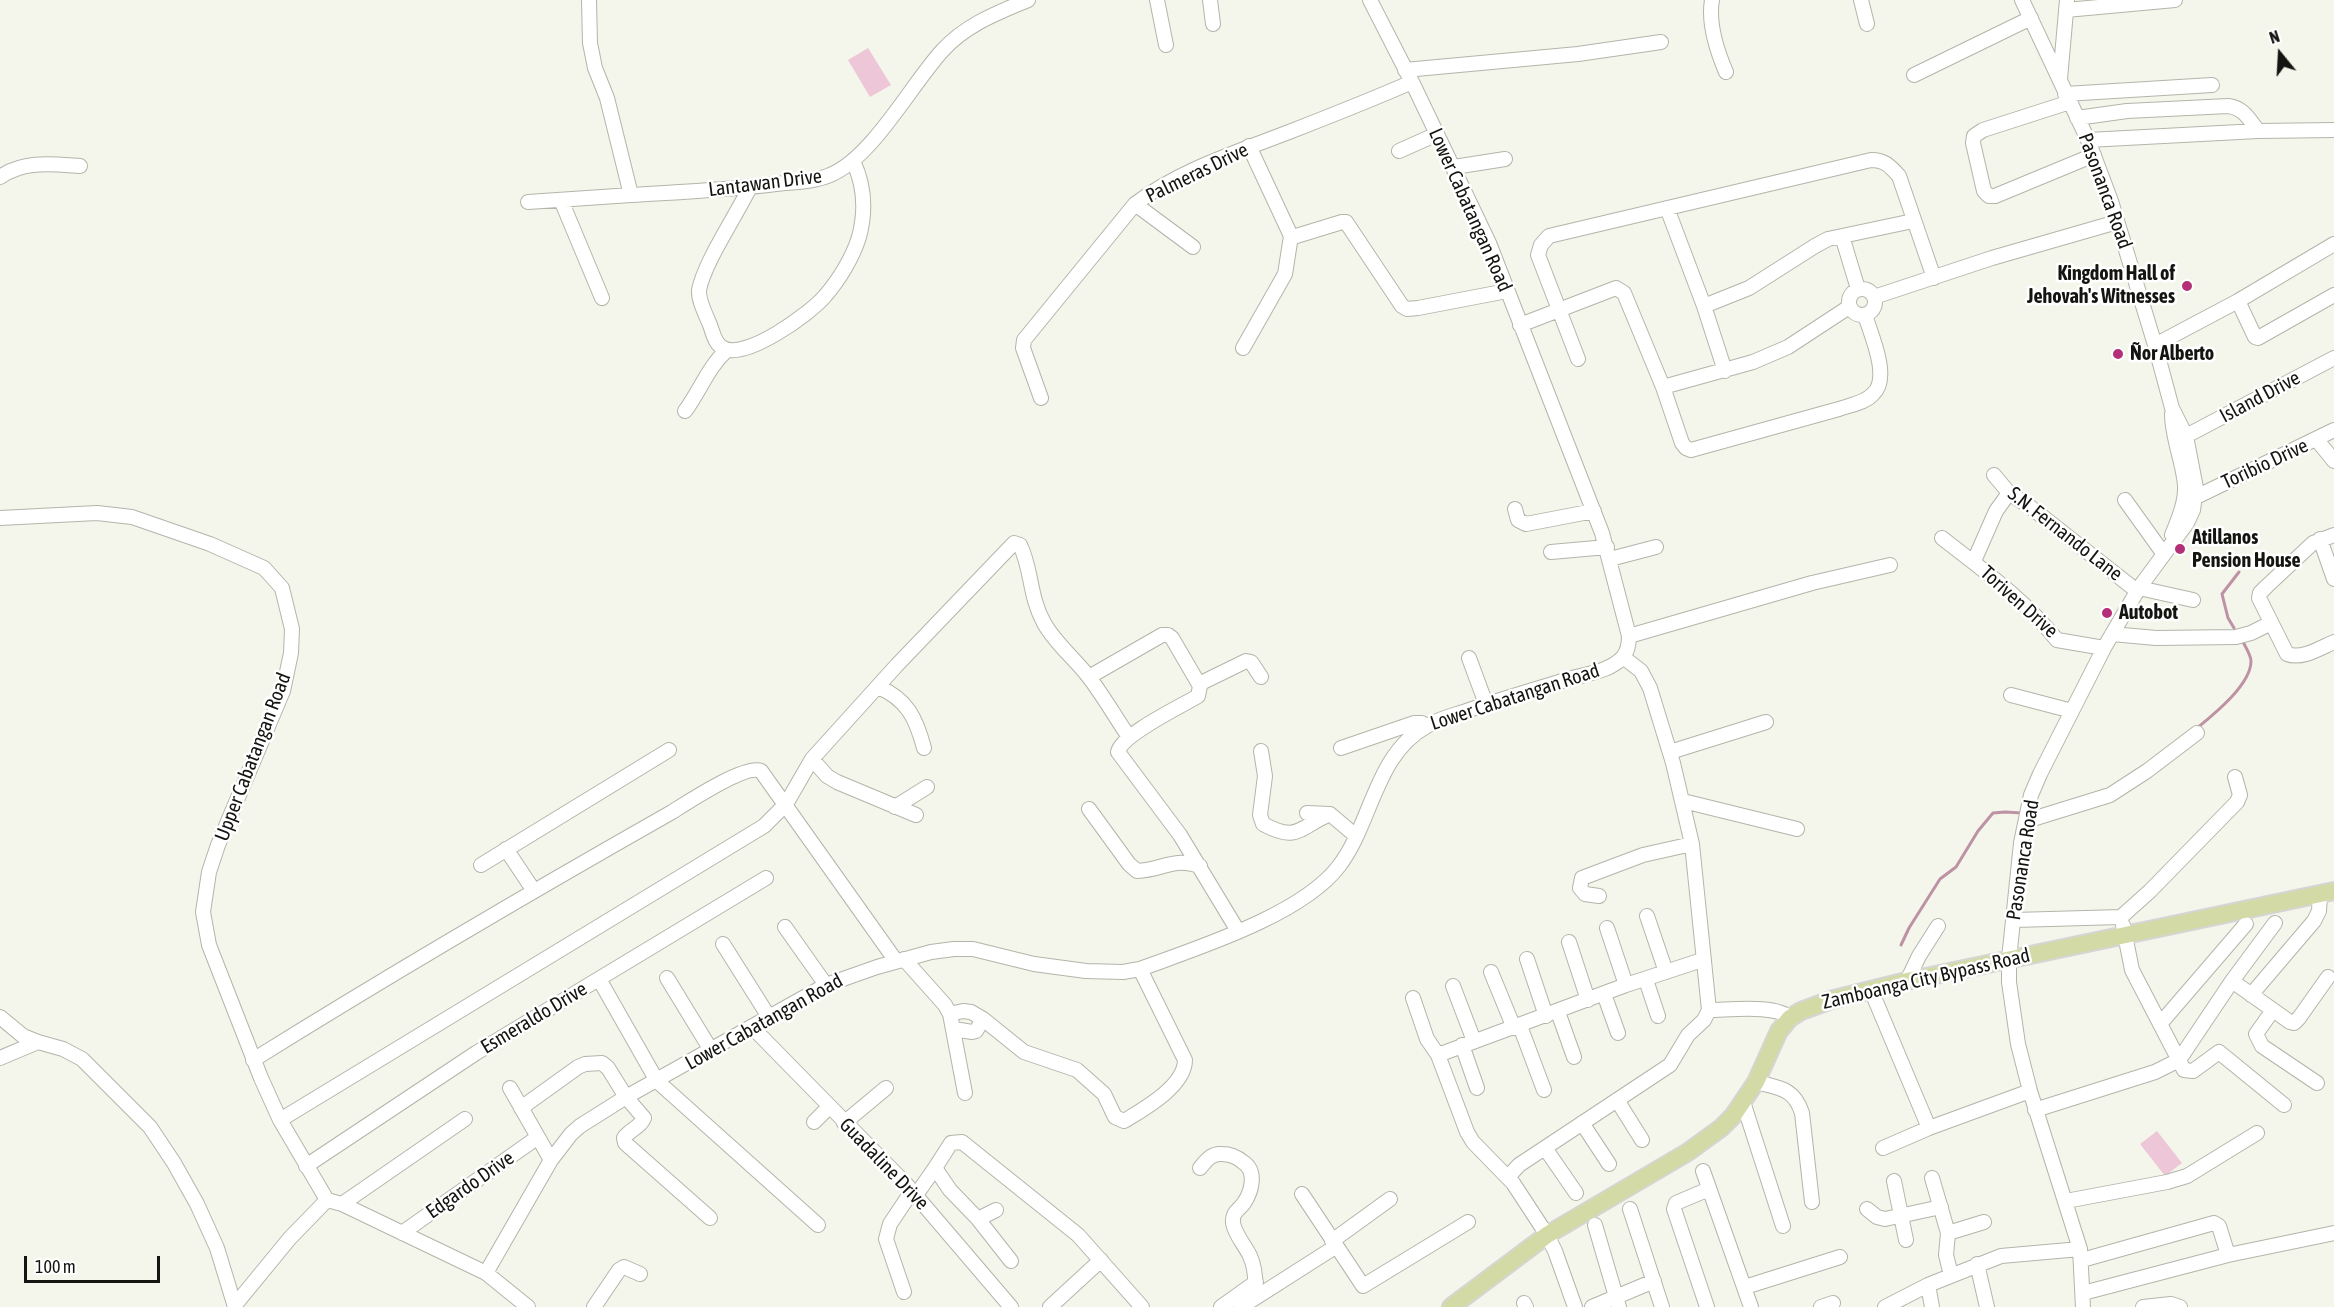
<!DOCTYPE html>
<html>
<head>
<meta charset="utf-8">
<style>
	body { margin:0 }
	#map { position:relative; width:2334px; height:1307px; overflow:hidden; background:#f4f6eb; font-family:"Asap Condensed",sans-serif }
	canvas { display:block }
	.north { position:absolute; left:2250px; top:24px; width:60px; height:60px; -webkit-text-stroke:4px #fff; paint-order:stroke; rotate:342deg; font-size:16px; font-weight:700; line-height:24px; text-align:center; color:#141411 }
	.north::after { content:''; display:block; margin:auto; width:21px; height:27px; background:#141411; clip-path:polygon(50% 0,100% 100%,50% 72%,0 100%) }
	.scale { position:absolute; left:24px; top:1256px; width:136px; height:27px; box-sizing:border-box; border:3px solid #141411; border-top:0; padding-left:8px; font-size:18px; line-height:21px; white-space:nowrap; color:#141411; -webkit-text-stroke:4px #fff; paint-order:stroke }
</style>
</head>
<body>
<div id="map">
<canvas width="2334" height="1307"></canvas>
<div class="north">N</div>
<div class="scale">100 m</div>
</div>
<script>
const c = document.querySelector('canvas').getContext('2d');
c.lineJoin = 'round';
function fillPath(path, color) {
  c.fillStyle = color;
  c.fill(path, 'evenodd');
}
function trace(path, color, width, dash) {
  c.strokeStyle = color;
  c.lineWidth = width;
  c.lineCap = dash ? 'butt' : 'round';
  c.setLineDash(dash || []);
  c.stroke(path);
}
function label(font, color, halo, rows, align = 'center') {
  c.font = font + ' "Asap Condensed",sans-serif';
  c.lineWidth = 5;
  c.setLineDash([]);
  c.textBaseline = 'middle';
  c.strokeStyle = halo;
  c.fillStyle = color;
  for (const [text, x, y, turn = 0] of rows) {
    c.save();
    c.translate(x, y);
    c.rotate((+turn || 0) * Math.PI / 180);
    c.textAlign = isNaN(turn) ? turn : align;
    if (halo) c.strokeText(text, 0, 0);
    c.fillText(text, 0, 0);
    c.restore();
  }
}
const green = new Path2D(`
	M868,48L891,85L870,97L848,60Z
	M2157,1131L2182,1163L2165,1176L2140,1144Z`);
const stream = new Path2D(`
	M2234,628L2228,618L2222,594L2239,572
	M2196,729C2213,715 2251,685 2251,661C2251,655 2245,646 2242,640
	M1901,945L1909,928L1940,879L1956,867L1978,831L1993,813L2005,812L2022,813`);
const minor = new Path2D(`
	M589,0L590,43L595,68L607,98L631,195C679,192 728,190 776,184C794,182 814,182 830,175C872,158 911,85 942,51C965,25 997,13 1028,0
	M1157,0L1166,45
	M1210,0L1213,24
	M1712,0C1708,23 1717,51 1726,72
	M1861,0L1867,24
	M2022,0L2088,140L2111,201L2155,345L2172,408L2186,436L2196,488L2193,510L2187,523L2139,588L2104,648L2040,774L2031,795L2021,843L2009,959V982L2018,1044L2030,1091L2080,1249L2083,1307
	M2066,10L2175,0
	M1405,70L1578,54L1661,42
	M1914,75L2031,18
	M2060,79L2067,0
	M2065,94L2212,85
	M2070,102L1983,130L1974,136L1973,143L1984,191L1989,196H1995L2094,155
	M2077,118L2127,111L2228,106C2244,108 2249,119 2258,131
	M2088,140L2258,131L2334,130
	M1249,146L1291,236L1293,237L1342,222H1346L1402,306L1407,309L1418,308L1507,291
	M1399,151L1437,134
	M1454,167L1505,159
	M0,177C24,160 52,164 80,166
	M750,187C736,216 705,261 699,290C698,300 706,315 710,325C713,333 715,344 723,348C745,361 811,313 825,296C839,280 853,257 859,237C866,211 864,184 853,161
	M561,200L602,298
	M528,202L631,195
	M1135,204L1193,247
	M1667,208L1704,306L1725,371
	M1842,236L1858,289
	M1849 302a13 13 0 1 1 26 0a13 13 0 1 1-26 0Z
	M1874,297L1992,258L2117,222
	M2238,301L2255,337L2258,338L2334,295
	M1704,306L1749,288L1815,246L1828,239L1913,221
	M1520,325L1616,288L1624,293L1663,387L1682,443L1686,448L1691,450L1839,409C1850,405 1865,403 1873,394C1891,378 1871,335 1865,315
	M2155,345L2238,301L2334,244
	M1243,348L1285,274L1291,236
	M1578,359L1538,255L1541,245L1549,236L1871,160C1885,160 1890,166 1899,176L1934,278
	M1663,387L1753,362L1788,347L1849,307
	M1041,398L1023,348L1024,340L1135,204C1180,170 1237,152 1289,132C1330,116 1371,100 1412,82
	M685,411C700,391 708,367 727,350
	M2172,414C2172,438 2183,461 2185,485C2186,502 2178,520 2172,535
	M2186,436L2334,358
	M2317,440L2334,461
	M1994,475L2009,493L2029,506L2137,591
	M2196,497L2334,430
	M2125,500L2163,553
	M1515,509L1518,520L1526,524L1594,511
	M0,518L97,513L132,517L210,544L264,568L282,588L292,629L291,653L283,691L218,845L209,872L203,912L209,945L261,1078L280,1120L327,1200
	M2334,535L2313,543L2267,586L2260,593L2259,598L2287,654C2302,660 2320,648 2334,642
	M1942,538C1983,570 2024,599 2057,640L2104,648
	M2320,539L2334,579
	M1551,552L1607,547
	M1610,559L1656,547
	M1974,561L1996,511L2009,493
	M2139,588L2193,600
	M2112,634L2156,638L2236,637L2251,633L2271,623
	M1629,636L1812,583L1890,565
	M1469,658L1486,704
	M1089,677L1162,635H1168L1172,638L1200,686L1198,696C1180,707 1122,734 1118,752L1180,835L1238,931
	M1199,684L1246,661L1251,662L1261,677
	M878,687C907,699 916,718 924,748
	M2011,695L2072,711
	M1341,748L1414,723H1422L1426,726
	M1261,751L1265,776L1260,815L1263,824C1298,843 1299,827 1330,814
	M1670,752L1766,722
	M812,759L827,776L837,782L916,815
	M1683,801L1797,829
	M895,807L927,787
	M1089,809L1129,864L1137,871C1163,870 1172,857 1200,866
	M1307,813L1330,814L1356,836
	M2026,821L2110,795L2147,771L2197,733
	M506,849L534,891
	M481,865L669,750
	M1599,896L1585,894L1580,888L1582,878L1643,855L1692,844
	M1647,916L1666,972
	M2014,920L2121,917L2150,891L2237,802L2240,795L2235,777
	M2123,925L2132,970L2184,1070L2193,1071L2219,1052L2284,1105
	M785,927L826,985
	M1607,928L1626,985
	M1569,942L1588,1000
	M723,944L769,1017
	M904,959L945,1005L950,1014L965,1093
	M1527,959L1546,1016
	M1491,972L1514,1028
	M667,978L711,1050
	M599,979L657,1081L818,1225
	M1646,980L1658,1016
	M1907,981L1919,956L1938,926
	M2232,981L2290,1022L2294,1023L2299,1018L2328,977
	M1453,986L1474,1041
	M1871,990L1929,1128
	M1604,994L1618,1033
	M2251,995L2314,921L2319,911L2320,894
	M1413,998L1427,1039L1438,1055L1626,985L1702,960
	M1709,1010C1729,1010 1777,1004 1790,1018
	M2273,1010L2256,1034L2262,1046L2317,1083
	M1558,1012L1574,1057
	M950,1014L963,1011L971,1012L983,1019L1024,1052L1077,1070L1104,1094L1115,1117L1124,1121C1144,1109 1185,1086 1185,1060L1140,969
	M0,1017L23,1036L38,1042L63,1049L82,1059L150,1127L174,1163L197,1204L217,1248L235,1307
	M2160,1024L2246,924
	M1520,1026L1544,1090
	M752,1027L906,1184L1011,1307
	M954,1029L972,1032L976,1031L983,1019
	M1462,1045L1477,1088
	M1438,1055L1467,1132L1473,1142L1513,1183L1547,1235L1555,1251L1575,1307
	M0,1058L38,1042
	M253,1060C391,974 531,892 672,812C688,802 746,764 761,771L896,961
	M1756,1082C1779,1088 1794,1088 1802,1113L1812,1202
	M510,1088L551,1160
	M1617,1100L1642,1140
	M1743,1102L1783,1226
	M521,1108L578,1067L585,1064L602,1063L608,1068L626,1097L644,1118C641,1127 629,1130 624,1138L625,1143L710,1218
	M2035,1110L2155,1072L2179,1060L2232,981L2275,923
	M280,1120L764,826L786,804L812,759L897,665L1014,543L1020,545C1032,569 1029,596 1044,623C1055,643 1074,658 1088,676C1103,695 1115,717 1129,737
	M814,1122L829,1107
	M844,1123L886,1088
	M1582,1123L1609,1164
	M1545,1148L1576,1193
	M1883,1148L1929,1128L2030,1091
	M306,1166L476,1053L766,878
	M935,1168L951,1143L962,1142L1078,1235L1142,1307
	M1200,1168C1206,1161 1211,1153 1222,1154C1230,1154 1237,1157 1243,1162C1257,1171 1252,1191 1244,1203C1238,1211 1232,1212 1233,1223C1235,1235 1245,1245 1250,1256C1256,1269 1256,1283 1255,1297
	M1703,1171L1751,1307
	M1508,1177L1519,1165L1670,1065L1688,1035L1704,1020L1709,1010L1692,844L1673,763L1650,688L1641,671L1623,657
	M1932,1178L1948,1233L1946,1255L1951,1275
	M1894,1181L1906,1240
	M1302,1194L1363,1286L1468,1222
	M916,1195L935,1168L950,1190L978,1219L996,1210
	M327,1200L342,1204L486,1273L528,1307
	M2066,1201L2167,1182L2187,1176L2257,1133
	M342,1204L465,1119
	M1630,1209L1662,1307
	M1867,1209L1877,1217L1885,1219L1941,1207
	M978,1219L1011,1261
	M1595,1225L1619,1307
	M402,1233L538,1137
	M1948,1233L1984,1222
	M1332,1241L1390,1199
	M2082,1260L2214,1223L2219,1226L2228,1255
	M1977,1264L1987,1307
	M486,1273L551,1160L571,1134L580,1126L626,1097L826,985L877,967L931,952L954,949H973L1034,964L1086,971L1123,972L1140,969C1197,948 1302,915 1339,866C1372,823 1375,754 1427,726C1440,718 1455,715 1469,710C1502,699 1536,689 1569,679C1586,674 1611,671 1623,657C1628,651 1629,643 1629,636L1602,533L1489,243L1414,86L1370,0
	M1928,1285L1932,1307
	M1745,1287L1840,1257
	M904,1292L886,1239L890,1224L912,1191
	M2083,1293L2228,1255L2334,1233
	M1524,1303L1526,1307
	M235,1305L290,1238L327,1200
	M594,1307L619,1270L624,1267L640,1274
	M1050,1307L1101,1260
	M1221,1307L1256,1282
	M1241,1307L1335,1247
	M1592,1307L1654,1281
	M1707,1307L1674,1209L1676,1203L1709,1189
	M1821,1307L1833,1303
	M1885,1307L1928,1285L2001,1256L2080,1249
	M2143,1307L2171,1304L2180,1307`);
const major = new Path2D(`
	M1451,1307L1547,1235L1688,1152L1721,1128L1733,1116L1756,1082L1779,1031L1790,1018L1801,1011L1834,999L1907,981L2334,891`);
const markers = [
	[2187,286,6,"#b32f77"],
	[2118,354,6,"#b32f77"],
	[2180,549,6,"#b32f77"],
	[2107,613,6,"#b32f77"]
];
const streetNames = [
	["Palmeras Drive",1197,173,-26],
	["Lantawan Drive",765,183,-7],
	["Pasonanca Road",2105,191,70],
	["Lower Cabatangan Road",1470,210,66],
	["Island Drive",2260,397,-28],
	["Toribio Drive",2265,464,-25],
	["S.N. Fernando Lane",2065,534,38],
	["Toriven Drive",2019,602,42],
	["Lower Cabatangan Road",1515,697,-18],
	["Upper Cabatangan Road",253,757,-69],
	["Pasonanca Road",2023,860,-81],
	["Zamboanga City Bypass Road",1926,979,-13],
	["Esmeraldo Drive",534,1018,-31],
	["Lower Cabatangan Road",764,1022,-29],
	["Guadaline Drive",884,1164,46],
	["Edgardo Drive",470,1185,-35]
];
const poiNames = [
	["Kingdom Hall of",2175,274,"right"],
	["Jehovah's Witnesses",2175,297,"right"],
	["Ñor Alberto",2130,354],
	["Atillanos",2192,538],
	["Pension House",2192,561],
	["Autobot",2119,613]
];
fillPath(green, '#edc7d7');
trace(stream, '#be92a5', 3);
trace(minor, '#b3b5aa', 16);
trace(major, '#d5d5d4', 20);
trace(minor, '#fff', 14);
trace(major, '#d4daa6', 16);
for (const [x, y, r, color] of markers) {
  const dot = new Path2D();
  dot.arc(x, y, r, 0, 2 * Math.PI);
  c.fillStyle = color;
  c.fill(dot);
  trace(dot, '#fff', 2);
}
label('20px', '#141411', '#fff', streetNames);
label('bold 20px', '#141411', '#fff', poiNames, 'left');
</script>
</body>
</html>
